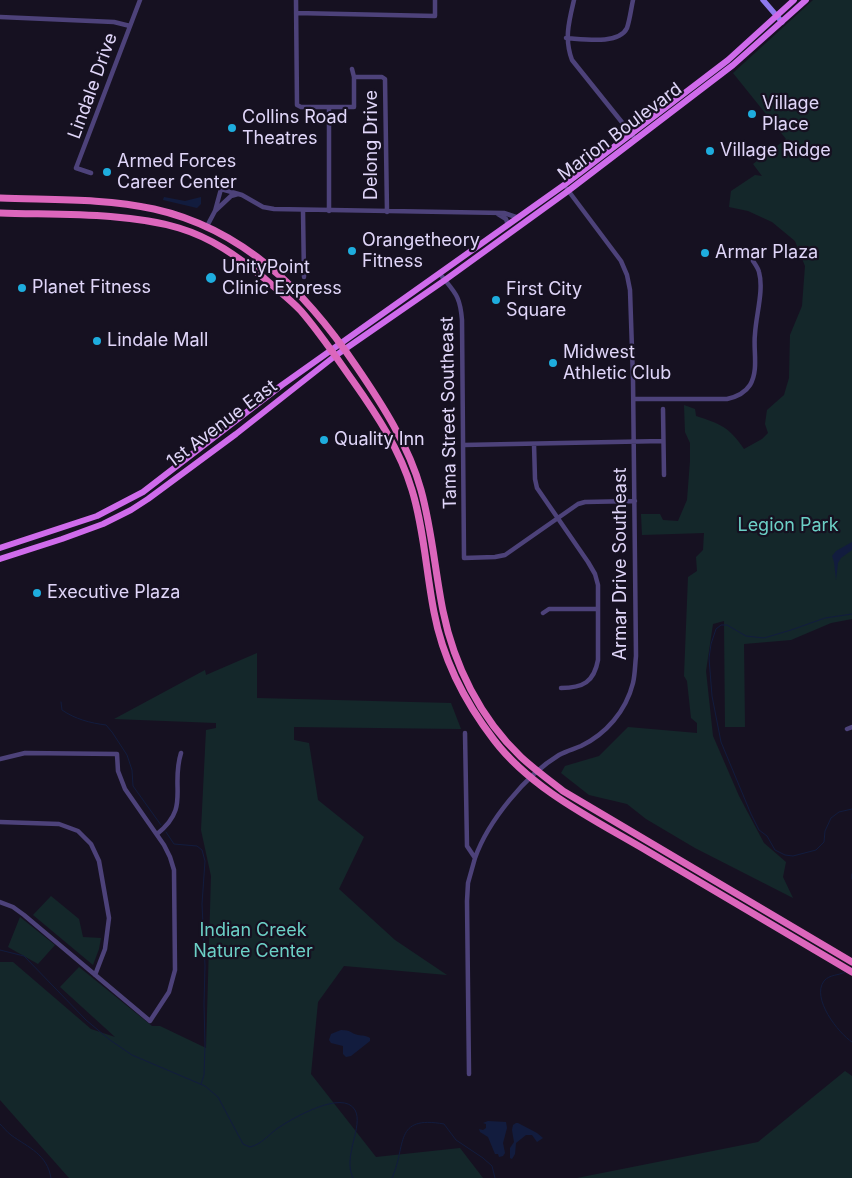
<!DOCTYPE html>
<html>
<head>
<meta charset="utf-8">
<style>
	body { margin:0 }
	canvas { display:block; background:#161121 }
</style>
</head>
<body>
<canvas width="852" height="1178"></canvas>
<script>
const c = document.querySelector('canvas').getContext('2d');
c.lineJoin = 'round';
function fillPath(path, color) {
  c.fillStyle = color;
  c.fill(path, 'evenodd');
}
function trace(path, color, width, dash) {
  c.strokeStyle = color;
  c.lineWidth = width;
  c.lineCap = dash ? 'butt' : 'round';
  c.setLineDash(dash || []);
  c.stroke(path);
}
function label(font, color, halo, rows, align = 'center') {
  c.font = font + ' Inter,sans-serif';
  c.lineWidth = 4.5;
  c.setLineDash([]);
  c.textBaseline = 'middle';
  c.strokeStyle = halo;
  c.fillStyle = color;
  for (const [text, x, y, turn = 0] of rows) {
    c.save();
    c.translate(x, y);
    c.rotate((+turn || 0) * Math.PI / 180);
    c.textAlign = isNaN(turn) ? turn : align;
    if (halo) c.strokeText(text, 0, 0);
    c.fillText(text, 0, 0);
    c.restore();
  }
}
const green = new Path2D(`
	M813,0H852V619L831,623L791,640L744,644L745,727H725L724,621L713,624L706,671L713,736L739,796L764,843L786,862L783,877L793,898L695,848L646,819L627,804L589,795L561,773L565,766L599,756L628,727L697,733V723L691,718L687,681L684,676L688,577L697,571L696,557L703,550L704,533L642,535L641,514H660L663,520L678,521L687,500L690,461V443L685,432L684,405L695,409L696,416C721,424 729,427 744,449L762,439L768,433L765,424L767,410L784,395L789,378L790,335L802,306L805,266L795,241L772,222L748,211L729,207L731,191L755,175L762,176L753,164L786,139L733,73Z
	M257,653V698L451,703L461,729L294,727V740L309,743L318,800L364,837L339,889L395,940L447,975L344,966L318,1002L311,1074L376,1157L460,1148L483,1178H69L0,1100V962H13L91,1029L115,1037L60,987L79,967L152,1026H160L206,1048L211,876L201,830L206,730L216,728V723L114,719L205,670L206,675Z
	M51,896L79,919L83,937L101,938L99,949L93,965L33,915Z
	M20,917L55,945L38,964L8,947Z
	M845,1071L852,1076V1178H577L758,1142Z`);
const water = new Path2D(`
	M164,197L185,201L201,197V204L197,208L163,200Z
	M852,542V550L841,558L838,563L836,580L834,562L832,556L836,551Z
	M341,1030C351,1030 350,1033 358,1035C363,1036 365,1035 370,1038V1041L351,1056L346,1057L343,1054V1046L331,1043L329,1040L331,1034Z
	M488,1121L506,1122L507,1128L503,1143L505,1153L503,1156L499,1157L498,1154H495L488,1137L480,1132L479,1129L483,1130L486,1128V1124L483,1123Z
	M516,1123H518L537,1133L543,1138L537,1142L532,1135H526L516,1143L515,1154L512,1159L510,1158V1148L514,1142L512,1130L513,1125Z`);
const stream = new Path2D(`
	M852,614L825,618L791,630L764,638L746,636L727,625H721L716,629L711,644L709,658L712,696L721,742L751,814L759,830L767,836L775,850L785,855L793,856L816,850L824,842L825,831L831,818L839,812L852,809
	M61,702L62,710C75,719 90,723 106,725L112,732L127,755L132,770L133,786L161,825
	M166,832L174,844L197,846L202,850L205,861L202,904L205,966L204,1004L205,1045L204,1075L201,1084
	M852,874V879
	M0,950L24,956L86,1020L110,1040L132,1055L205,1086L218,1097L243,1144L250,1147C262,1144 268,1135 278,1128C293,1118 343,1089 355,1110C364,1126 342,1157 353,1178
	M845,972C838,976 830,974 824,981C811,998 838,1033 852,1042
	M0,1124C4,1128 7,1132 11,1135C29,1148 47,1154 51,1178
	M392,1178C407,1145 393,1115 444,1124L456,1140L483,1158L492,1166L495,1178`);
const minor = new Path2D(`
	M296,0L297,105L301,107H354V77L352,69
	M574,0C569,21 564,39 572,60L633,136
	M296,13L435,16V0
	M0,17L114,22L130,26
	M566,38C583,39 619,45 627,28C630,19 631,9 633,0
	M354,77H382L385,79L387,212
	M91,173L76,168L140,0
	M215,211L231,196L238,194
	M303,211L304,277
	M329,211V107
	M498,214L506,219L508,225
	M206,228L215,211L221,189L242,195L263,207L274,209L504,213L519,218
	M440,274C455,293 460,295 462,320L464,558L495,557L505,555L578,504L585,502L635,501
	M634,399H727C736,397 745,393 750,385C759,370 753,350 755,334C756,315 764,290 759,272C758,268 755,264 753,261
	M663,409L664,475
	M534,444L535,479L537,488L588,562L595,574L598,585V660C594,682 583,688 561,688
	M463,445L663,441
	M543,613L549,609H598
	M847,729L852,727
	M465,733L467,846L475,858L468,883L467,901L469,1074
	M0,759L25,753L117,754L118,771L125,789L164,845L170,857L174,870L175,970L169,992L150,1021L24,915L13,907L0,902
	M0,822L59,824L78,831L91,844L99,861L109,918L105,949L95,975
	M157,834C191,807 170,788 181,753
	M475,858C488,821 526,775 559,755C566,751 574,749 581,746C606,734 626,711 633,683C635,675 635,665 636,656L633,379L630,290L627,275L621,261L567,189`);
const secondary = new Path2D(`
	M763,0L782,22`);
const primary = new Path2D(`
	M0,548L97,516L143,492L282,385L564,185L728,60L794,0
	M0,559L62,539L103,524L131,510L148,499L236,434L335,356L445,280L568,191L733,65L806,0`);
const trunk = new Path2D(`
	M0,198C51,200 104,198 154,209C244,229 306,292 356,366C382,404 409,446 421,490C432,530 435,571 443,611C454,665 480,718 521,757C534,769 549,780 563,791L852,962
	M0,213C56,215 126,212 179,228C212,238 237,256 264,278C276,289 290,299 301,311C320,333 336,357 353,381C377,415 400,450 412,490C424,529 426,571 434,612C443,660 464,701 494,740C532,790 595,820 649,852C716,892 784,932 852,972`);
const markers = [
	[752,114,5,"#1eadde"],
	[232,128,5,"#1eadde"],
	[710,151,5,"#1eadde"],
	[107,172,5,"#1eadde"],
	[352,251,5,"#1eadde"],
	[705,253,5,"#1eadde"],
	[211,278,6,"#1eadde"],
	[22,288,5,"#1eadde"],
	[496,300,5,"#1eadde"],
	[97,341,5,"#1eadde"],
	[553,363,5,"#1eadde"],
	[324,440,5,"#1eadde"],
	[37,593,5,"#1eadde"]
];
const streetNames = [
	["Lindale Drive",93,86,-70],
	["Marion Boulevard",620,132,-37],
	["Delong Drive",372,145,-90],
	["Tama Street Southeast",449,413,-91],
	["1st Avenue East",222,424,-37],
	["Armar Drive Southeast",621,564,-90]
];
const poiNames = [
	["Village",762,104],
	["Place",762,125],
	["Collins Road",242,118],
	["Theatres",242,139],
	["Village Ridge",720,151],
	["Armed Forces",117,162],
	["Career Center",117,183],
	["Orangetheory",362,241],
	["Fitness",362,262],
	["Armar Plaza",715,253],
	["UnityPoint",222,268],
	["Clinic Express",222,289],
	["Planet Fitness",32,288],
	["First City",506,290],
	["Square",506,311],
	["Lindale Mall",107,341],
	["Midwest",563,353],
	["Athletic Club",563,374],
	["Quality Inn",334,440],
	["Executive Plaza",47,593]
];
const parkNames = [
	["Legion Park",788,526],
	["Indian Creek",253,931],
	["Nature Center",253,952]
];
fillPath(green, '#14272a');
fillPath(water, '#121c3e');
trace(stream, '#121c3e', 1);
trace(minor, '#4d427a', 4.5);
trace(secondary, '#8e79ed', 5.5);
trace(primary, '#cf6beb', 6);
trace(trunk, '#dc66bc', 7);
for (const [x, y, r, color] of markers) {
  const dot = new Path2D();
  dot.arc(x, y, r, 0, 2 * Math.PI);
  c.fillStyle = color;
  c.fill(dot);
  trace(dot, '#161121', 2);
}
label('18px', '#e0d6f9', '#161121', streetNames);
label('18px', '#e0d6f9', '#161121', poiNames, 'left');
label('18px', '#6cd0c6', '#161121', parkNames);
</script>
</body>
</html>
